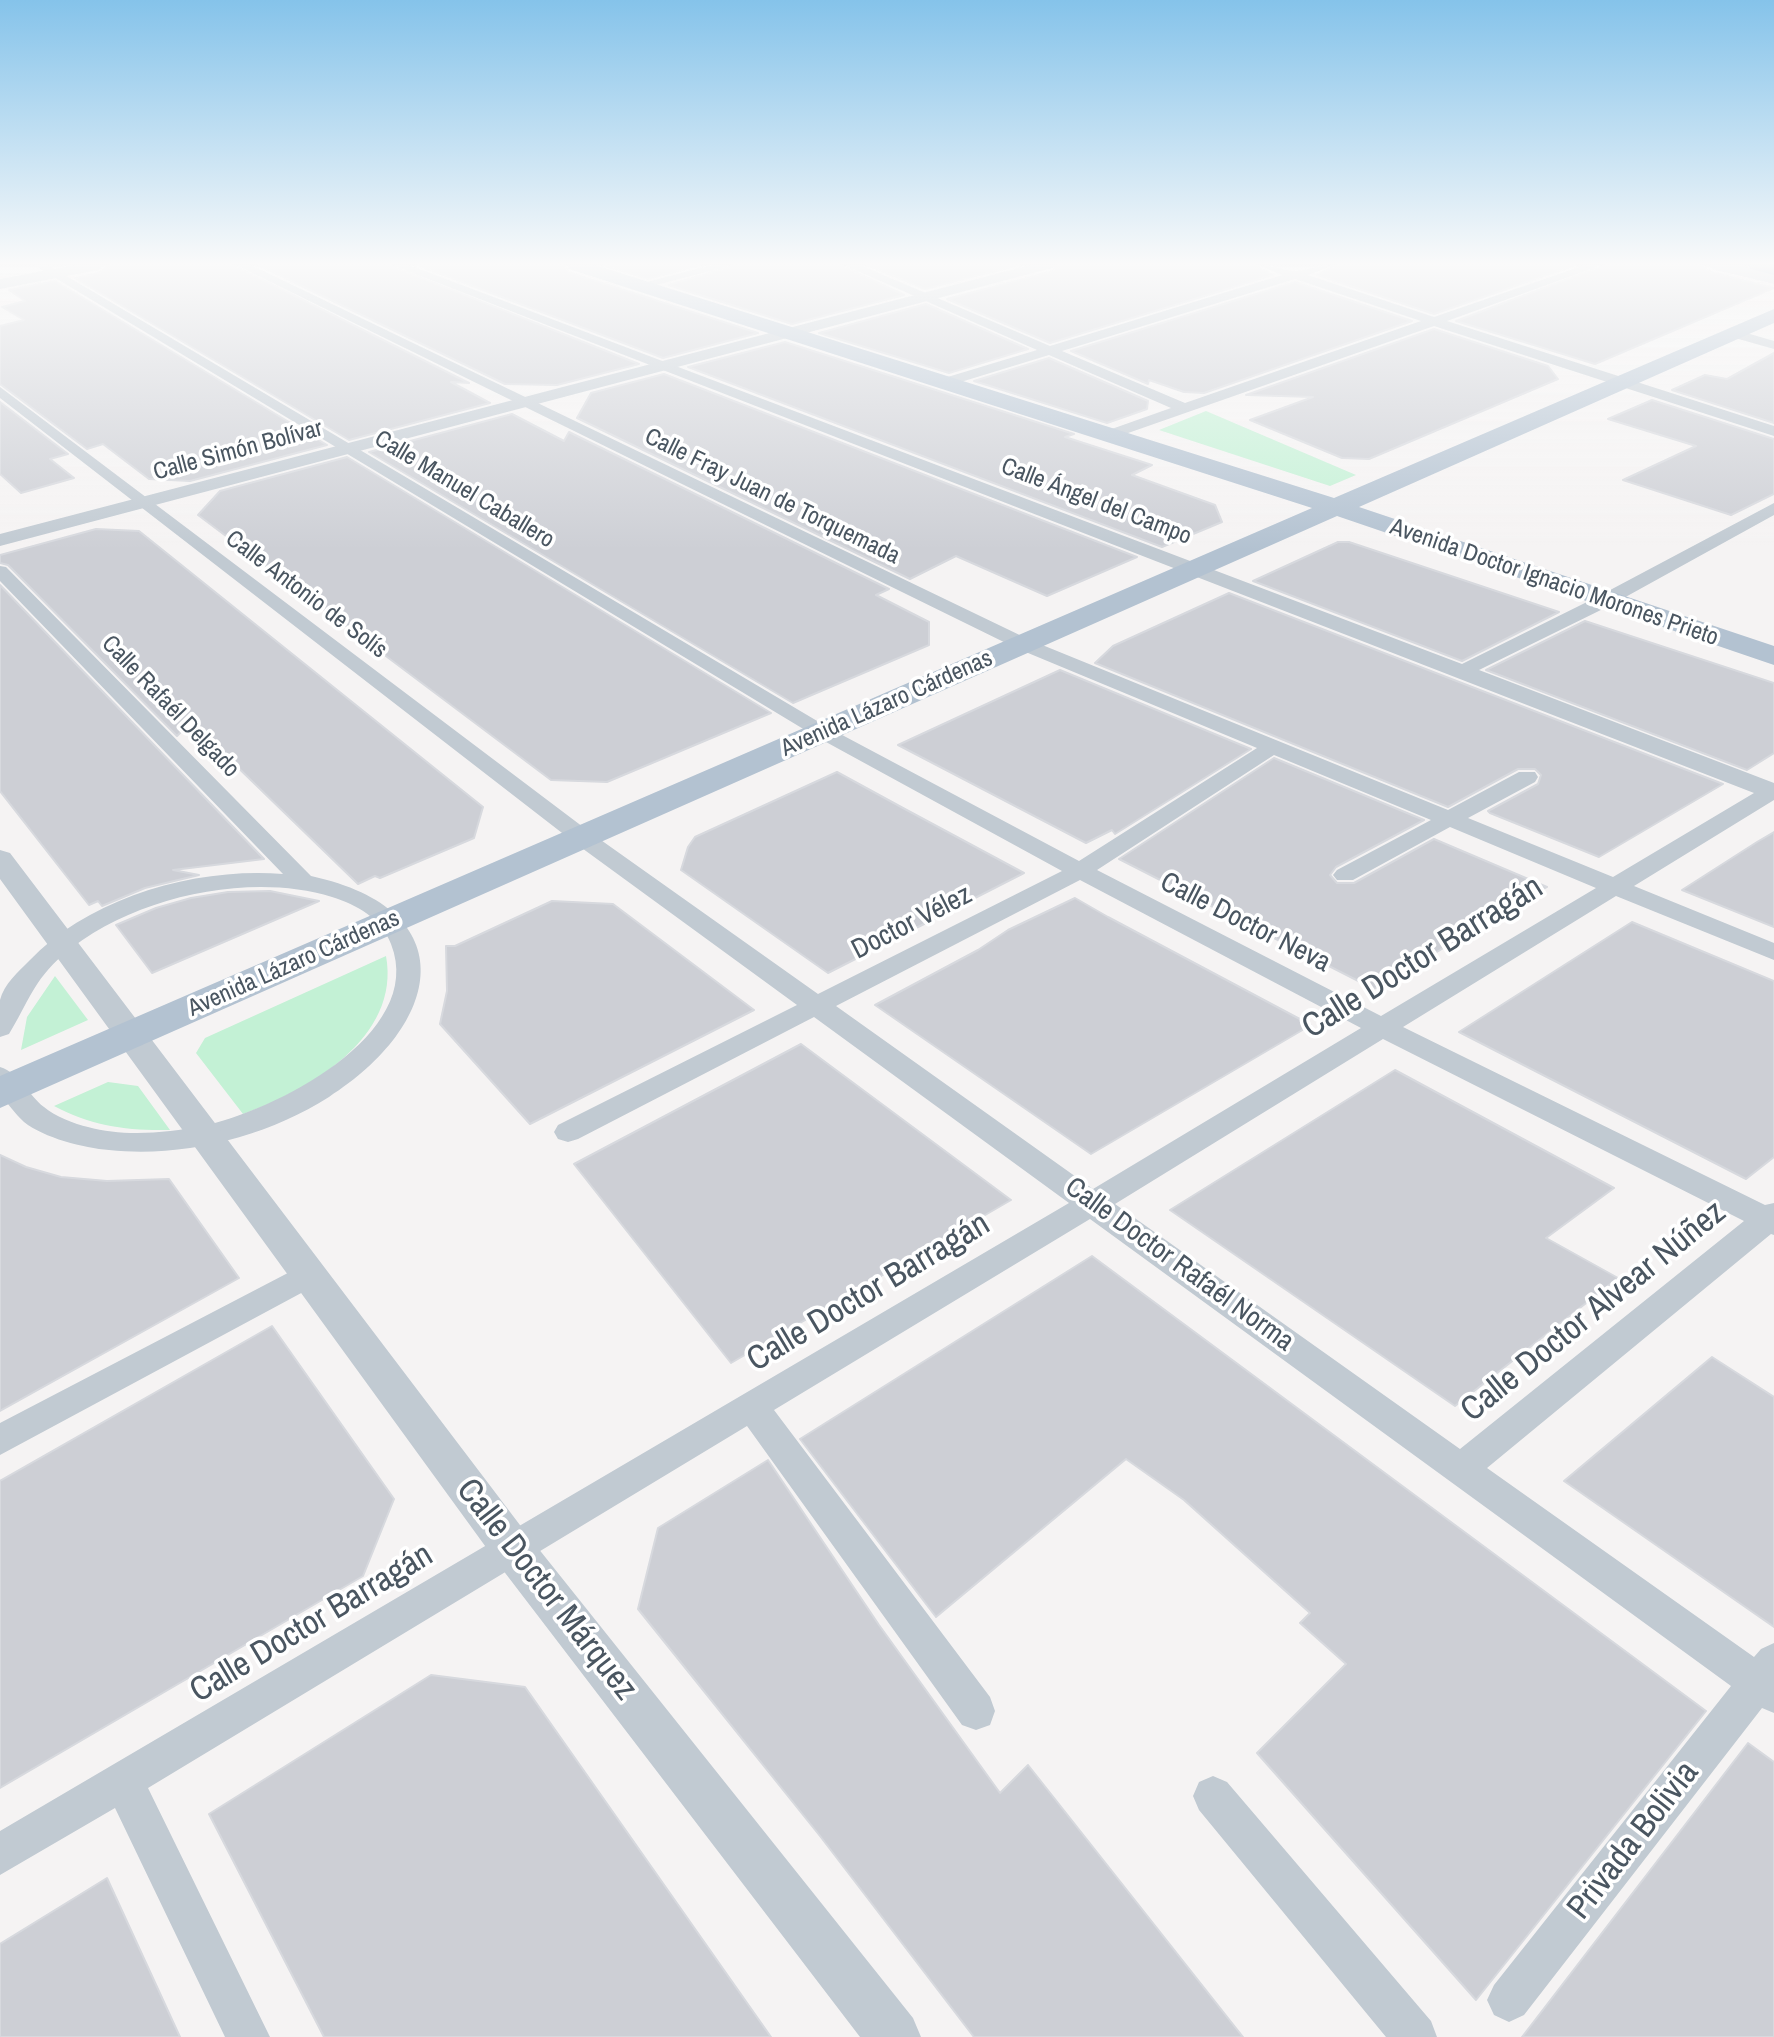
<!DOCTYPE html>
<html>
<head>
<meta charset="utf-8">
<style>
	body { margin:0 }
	canvas { display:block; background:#f5f3f3 }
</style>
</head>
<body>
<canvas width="1774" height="2037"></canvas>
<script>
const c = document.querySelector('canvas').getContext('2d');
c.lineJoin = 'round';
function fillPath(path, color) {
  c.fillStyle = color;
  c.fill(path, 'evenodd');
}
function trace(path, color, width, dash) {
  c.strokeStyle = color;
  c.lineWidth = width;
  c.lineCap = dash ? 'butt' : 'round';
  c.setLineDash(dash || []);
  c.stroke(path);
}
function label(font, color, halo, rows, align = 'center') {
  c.font = font + ' "Archivo Narrow",sans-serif';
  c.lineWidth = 7;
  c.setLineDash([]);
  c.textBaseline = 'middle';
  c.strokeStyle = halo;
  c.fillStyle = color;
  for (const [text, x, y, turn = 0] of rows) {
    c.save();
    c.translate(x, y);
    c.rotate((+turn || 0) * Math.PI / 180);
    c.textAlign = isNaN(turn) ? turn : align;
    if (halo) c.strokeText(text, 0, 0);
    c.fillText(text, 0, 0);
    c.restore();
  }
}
const green = new Path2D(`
	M1206,411L1356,475L1330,486L1159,430Z
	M386,956C401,1038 308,1091 243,1114L196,1053L205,1038Z
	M55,976L88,1020L21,1050L27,1017Z
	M108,1082L138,1086L170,1130C128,1131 91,1126 54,1106Z`);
const building = new Path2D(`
	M109,265H233L469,383L451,382L490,403L349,440L75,278L99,273Z
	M258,265H389L639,364L557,385L505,384Z
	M417,265H564L568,272L758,333L663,358Z
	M604,265H701L648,279Z
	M736,265H841L904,295L792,324L668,285Z
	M867,265H1019L925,289Z
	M1058,265H1255L1273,275L1050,343L947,299L1053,271Z
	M1337,265H1576L1434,314L1317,275Z
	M1605,265H1700L1711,272L1774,288L1595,364L1456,321Z
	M55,281L327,445L190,481L149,479L103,444L87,449L0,384V326L24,320L2,307L25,301L9,290Z
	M1295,282L1412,321L1204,393L1184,392L1149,380L1148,384L1071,351Z
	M926,304L1028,349L949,373L819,333Z
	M1434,329L1548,366L1558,379L1369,459L1342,458L1250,420L1313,397L1246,395Z
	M785,342L1074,434L1065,437L1152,465L1132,475L1215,505L1222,522L1162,547L688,367Z
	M1774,353V423L1672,390L1705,375L1727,379Z
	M1049,358L1148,401L1147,409L1107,423L974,381Z
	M664,374L1137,557L1047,596L956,556L910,579L577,418L591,393Z
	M1652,400L1774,439V494L1731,515L1623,480L1696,446L1608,419Z
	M0,402L68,454L50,459L74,478L21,493L0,474Z
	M512,414L564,441L569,432L889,589L876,595L929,622V645L793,703L369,452Z
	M347,457L771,713L607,782L551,780L198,515L220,491Z
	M96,529L139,531L483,807L474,838L380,878L375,876L358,884L191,722L177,736L8,565L0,563V555Z
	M1338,542H1349L1559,612L1462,661L1253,581Z
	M0,585L264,859L173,870L199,875L145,888L102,906L98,901L89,905L0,791Z
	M1229,593L1723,784L1599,857L1490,813L1488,811L1538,784L1541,775L1535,769H1518L1448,807L1095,663L1113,646Z
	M1585,621L1774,683V753L1747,770L1486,670Z
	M1060,670L1251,749L1115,834L1112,830L1086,843L898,745Z
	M1274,758L1424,820L1336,867L1330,875L1337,883H1354L1434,839L1547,887L1374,989L1119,859Z
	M837,772L903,808L1024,873L828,973L681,870L688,847L695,837Z
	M1774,832V927L1682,890L1757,842Z
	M270,891L319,901L152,973L116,925L156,908L191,898L228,892Z
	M1075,898L1108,917L1311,1025L1091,1154L875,1005L978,950L1008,930Z
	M552,901L613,904L754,1010L530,1124L440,1024L447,991L446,946H455Z
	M1632,922L1774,981V1157L1746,1179L1459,1032Z
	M801,1044L1011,1200L930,1247L926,1245L888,1272L731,1363L574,1164Z
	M1395,1070L1614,1188L1546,1238L1618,1278L1455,1406L1170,1210Z
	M0,1155L26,1167L61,1177L107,1181L169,1179L239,1278L0,1411Z
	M1092,1256L1706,1711L1476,2000L1257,1753L1346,1664L1300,1623L1310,1613L1184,1500L1126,1459L936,1617L800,1439Z
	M272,1326L394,1499L363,1576L0,1788V1481Z
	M1712,1357L1774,1397V1627L1564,1481Z
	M768,1460L879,1625L1000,1793L1028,1765L1243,2037H974L820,1836L638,1609L658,1528Z
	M431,1675L525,1687L771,2037H324L209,1814Z
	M1748,1743L1774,1762V2037H1522Z
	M107,1878L180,2037H0V1944Z`);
const minor = new Path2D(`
	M34,265H48L829,728L1079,861L1257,748L1016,648L236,265H251L1030,640L1448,810L1519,772H1535L1538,777L1535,782L1468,818L1613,877L1754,793L392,265H409L1462,664L1597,597L1774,503V515L1611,605L1479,670L1774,783V800L1634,886L1774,943V960L1616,896L1403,1027L1765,1205L1774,1203V1235L1771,1234L1487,1468L1754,1657L1761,1649L1774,1643V1713L1762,1708L1524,2015L1509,2022L1494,2015L1487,2000L1494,1985L1731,1686L1090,1219L774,1410L990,1697L995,1711L990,1725L976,1730L962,1725L747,1426L148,1788L270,2037H225L115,1808L0,1875V1831L1069,1203L814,1017L578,1139L568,1142L558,1139L554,1132L558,1125L797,1005L575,843L0,398V387L591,833L818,994L1062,871L815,736ZM1274,755L1431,820L1337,870L1333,875L1337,880H1353L1450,827L1596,888L1381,1016L1097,870ZM1080,880L1361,1028L1093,1189L836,1006ZM1383,1039L1744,1221L1460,1449L1115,1204Z
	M712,265H733L641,289L635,285Z
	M844,265H860L1050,346L1282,275L1258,265C1271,265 1286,271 1296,271C1308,270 1320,265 1334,265L1308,275L1434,317L1585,265H1602L1447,321L1774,426V436L1434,326L1111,439L1103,434L1106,431L1171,408L1049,355L951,385H941V379L1037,350ZM1295,279L1421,321L1185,403L1062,351Z
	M1733,329L1774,341V349L1728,336L1726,333Z
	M0,566L6,567L311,876C467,910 442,1025 329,1097C266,1137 183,1158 109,1150C84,1148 44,1138 24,1122C15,1114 8,1103 0,1095V1067C20,1073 28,1095 44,1107C54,1116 75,1124 88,1127C123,1137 167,1133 202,1126C272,1112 427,1035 391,944C381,918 357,905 332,897C248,871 129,898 63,955C33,981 28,1003 9,1034L0,1037C0,1026 0,1011 0,1000C4,984 18,972 29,961C90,897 196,867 283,874L0,581Z
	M307,1263L318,1266L322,1275L318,1284L0,1455V1423Z
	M1213,1776L1227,1782L1431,2021L1437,2037H1386L1199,1810L1193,1796L1199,1782Z`);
const tertiary = new Path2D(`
	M75,265H106L98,270L0,289V279Z
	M1030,265H1055L1052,268L0,546V534Z
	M0,850L10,853L526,1533L913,2018L921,2037H860L496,1561L0,879Z`);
const secondary = new Path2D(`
	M1709,265H1738L1774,274V284L1712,269Z`);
const primary = new Path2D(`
	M567,265H595L1334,498L1774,309V323L1359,507L1774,646V665L1337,516L0,1108V1076L1312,508L569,269Z`);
const motorway = new Path2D(`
	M1748,265H1774V275L1751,269Z`);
const farStreetnames = [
	["Calle Simón Bolívar",238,451,-15],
	["Calle Manuel Caballero",464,490,31],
	["Calle Fray Juan de Torquemada",772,497,26],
	["Calle Ángel del Campo",1096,502,21],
	["Avenida Doctor Ignacio Morones Prieto",1554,583,19],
	["Calle Antonio de Solís",306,595,37],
	["Avenida Lázaro Cárdenas",887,704,-24],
	["Calle Rafaél Delgado",170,707,46],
	["Avenida Lázaro Cárdenas",294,964,-24]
];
const streetNames = [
	["Doctor Vélez",912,923,-27],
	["Calle Doctor Neva",1245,923,27],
	["Calle Doctor Rafaél Norma",1179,1265,36]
];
const nearStreetnames = [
	["Calle Doctor Barragán",1423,958,-32],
	["Calle Doctor Barragán",869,1293,-31],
	["Calle Doctor Alvear Núñez",1594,1312,-39],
	["Calle Doctor Márquez",546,1590,52],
	["Calle Doctor Barragán",312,1624,-31],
	["Privada Bolivia",1634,1841,-52]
];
fillPath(green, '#c3f1d5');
fillPath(building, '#cdcfd5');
trace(building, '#d7d9de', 2);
fillPath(minor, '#c1cad2');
fillPath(tertiary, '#c1cad2');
fillPath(secondary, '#c1cbd6');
fillPath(primary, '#b3c2d1');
fillPath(motorway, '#8ba5c1');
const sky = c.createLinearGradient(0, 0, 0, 550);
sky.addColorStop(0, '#85c3ea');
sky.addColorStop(0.48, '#fafafa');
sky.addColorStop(1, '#fafafa00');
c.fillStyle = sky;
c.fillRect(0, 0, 1774, 550);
label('24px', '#4a5661', '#fff', farStreetnames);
label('28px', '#4a5661', '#fff', streetNames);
label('34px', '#4a5661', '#fff', nearStreetnames);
</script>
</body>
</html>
